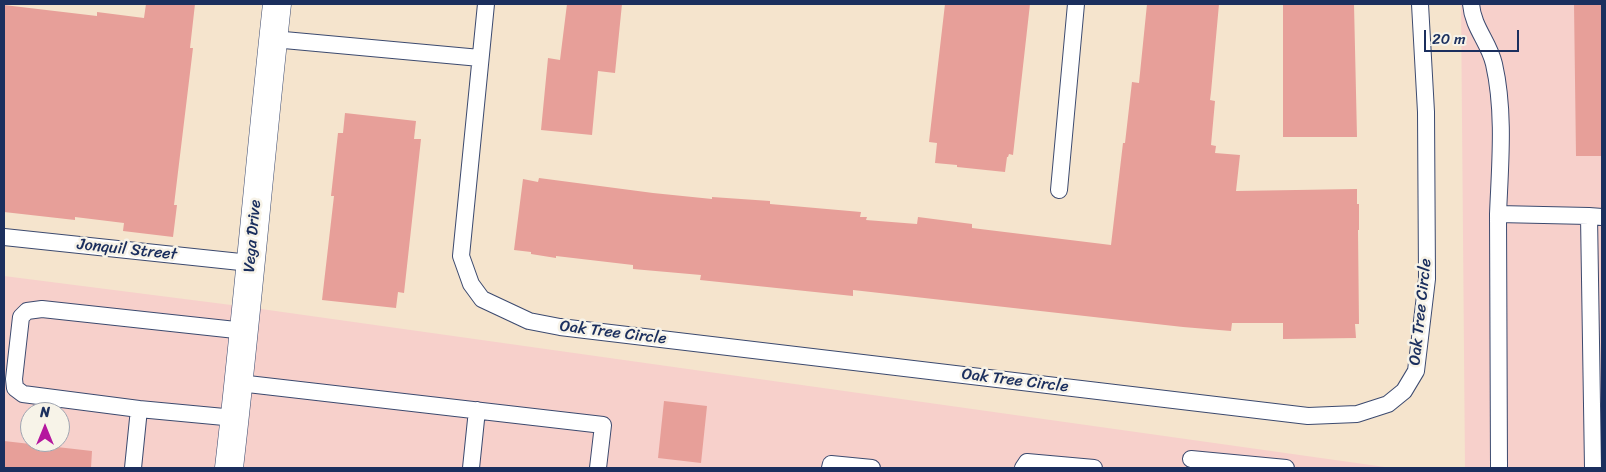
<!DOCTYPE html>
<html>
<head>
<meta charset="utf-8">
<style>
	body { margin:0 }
	#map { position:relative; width:1606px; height:472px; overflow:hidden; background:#f5e4cd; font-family:Sriracha,sans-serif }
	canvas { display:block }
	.frame { position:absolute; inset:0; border:5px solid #1b2f5e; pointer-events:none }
	.north { position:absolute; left:20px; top:402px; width:50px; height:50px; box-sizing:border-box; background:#f7f3e8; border:1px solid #9fa5b1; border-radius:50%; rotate:0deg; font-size:14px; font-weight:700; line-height:20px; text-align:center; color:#1b2f5e }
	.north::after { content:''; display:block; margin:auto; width:18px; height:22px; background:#b5179e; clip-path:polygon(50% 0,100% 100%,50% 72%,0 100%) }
	.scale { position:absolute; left:1424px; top:30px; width:95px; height:22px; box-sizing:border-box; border:2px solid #1b2f5e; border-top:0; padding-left:6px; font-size:15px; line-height:18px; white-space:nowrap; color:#1b2f5e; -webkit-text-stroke:4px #f7f3e8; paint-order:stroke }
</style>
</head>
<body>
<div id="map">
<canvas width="1606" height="472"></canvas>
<div class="frame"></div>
<div class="north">N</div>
<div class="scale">20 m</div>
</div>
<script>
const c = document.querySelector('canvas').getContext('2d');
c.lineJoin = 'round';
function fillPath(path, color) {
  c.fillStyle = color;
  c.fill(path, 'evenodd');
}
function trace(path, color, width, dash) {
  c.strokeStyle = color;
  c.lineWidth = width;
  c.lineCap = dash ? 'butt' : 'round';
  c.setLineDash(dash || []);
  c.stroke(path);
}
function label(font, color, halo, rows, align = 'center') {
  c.font = font + ' Sriracha,sans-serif';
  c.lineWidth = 5;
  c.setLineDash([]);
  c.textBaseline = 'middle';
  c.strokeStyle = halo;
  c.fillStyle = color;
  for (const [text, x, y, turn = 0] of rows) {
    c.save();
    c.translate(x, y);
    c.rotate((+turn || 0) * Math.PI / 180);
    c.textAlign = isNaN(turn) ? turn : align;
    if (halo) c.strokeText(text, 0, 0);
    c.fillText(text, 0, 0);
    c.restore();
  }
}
const built = new Path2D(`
	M1461,4H1602V468H1465Z
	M4,276L247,307L1392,468H4ZM30,412H60V442H30Z`);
const building = new Path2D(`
	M146,4H195L190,48H193L174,205H177L173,237L123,231L124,223L75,217V220L4,212V5L97,16V12L144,18Z
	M567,4H622L615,73L598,71L592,135L541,130L548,58L560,60Z
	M945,4H1030L1013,155L1009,154L1008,157H1007L1005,172L957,167V165L935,163L937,143L929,142Z
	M1147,4H1219L1211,92L1210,100L1215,101L1211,145L1216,146L1215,153L1240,155L1236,191L1357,189V204H1359V230H1358L1359,324H1355L1356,338L1283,339V323H1232L1231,331L1183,327L853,290V296L767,287L700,280L701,275L633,269V265L556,256V258L531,254V252L514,250L523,179L538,182L539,178L653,193L712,199V197L770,201V204L861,212L860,217H867L866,220L917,224L918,217L972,224V228L1111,245L1123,143H1125L1132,82L1139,83Z
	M1283,4H1354L1357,137H1283Z
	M1574,4H1602V156H1576Z
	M345,113L416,121L414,139H421L404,293L398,292L396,308L322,300L334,196H331L338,133H343Z
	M664,401L707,406L701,463L658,458Z
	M4,441L92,451L91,468H4Z`);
const service = new Path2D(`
	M486,4L461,256L471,284L482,299L529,321L560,327L1308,416L1357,414L1388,404L1404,391L1416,371L1427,279L1426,112L1420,4
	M1471,4C1473,28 1489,42 1494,64C1505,112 1500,165 1498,214L1589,216
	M273,39L480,58
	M1059,190L1076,4
	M1498,214L1499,468
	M4,237L250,263
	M239,383L603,425L598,468
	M139,409L23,394L15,388L14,379L21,317L27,311L42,309L245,331
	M1191,459L1286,468
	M133,468L139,409L235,418
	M471,468L477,410
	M830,468L831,464L872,468
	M1023,468L1027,462L1094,468
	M1593,468L1589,216L1602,217`);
const minor = new Path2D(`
	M229,468C247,314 260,158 277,4`);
const streetNames = [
	["Vega Drive",253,236,-85],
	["Jonquil Street",127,250,6],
	["Oak Tree Circle",1421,312,-84],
	["Oak Tree Circle",613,333,7],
	["Oak Tree Circle",1015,381,7]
];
fillPath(built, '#f7d0cb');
fillPath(building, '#e79f99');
trace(service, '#3c4a6f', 18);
trace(minor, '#3c4a6f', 29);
trace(service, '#fff', 16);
trace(minor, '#fff', 28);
label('16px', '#1b2f5e', '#f7f3e8', streetNames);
</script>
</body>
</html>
